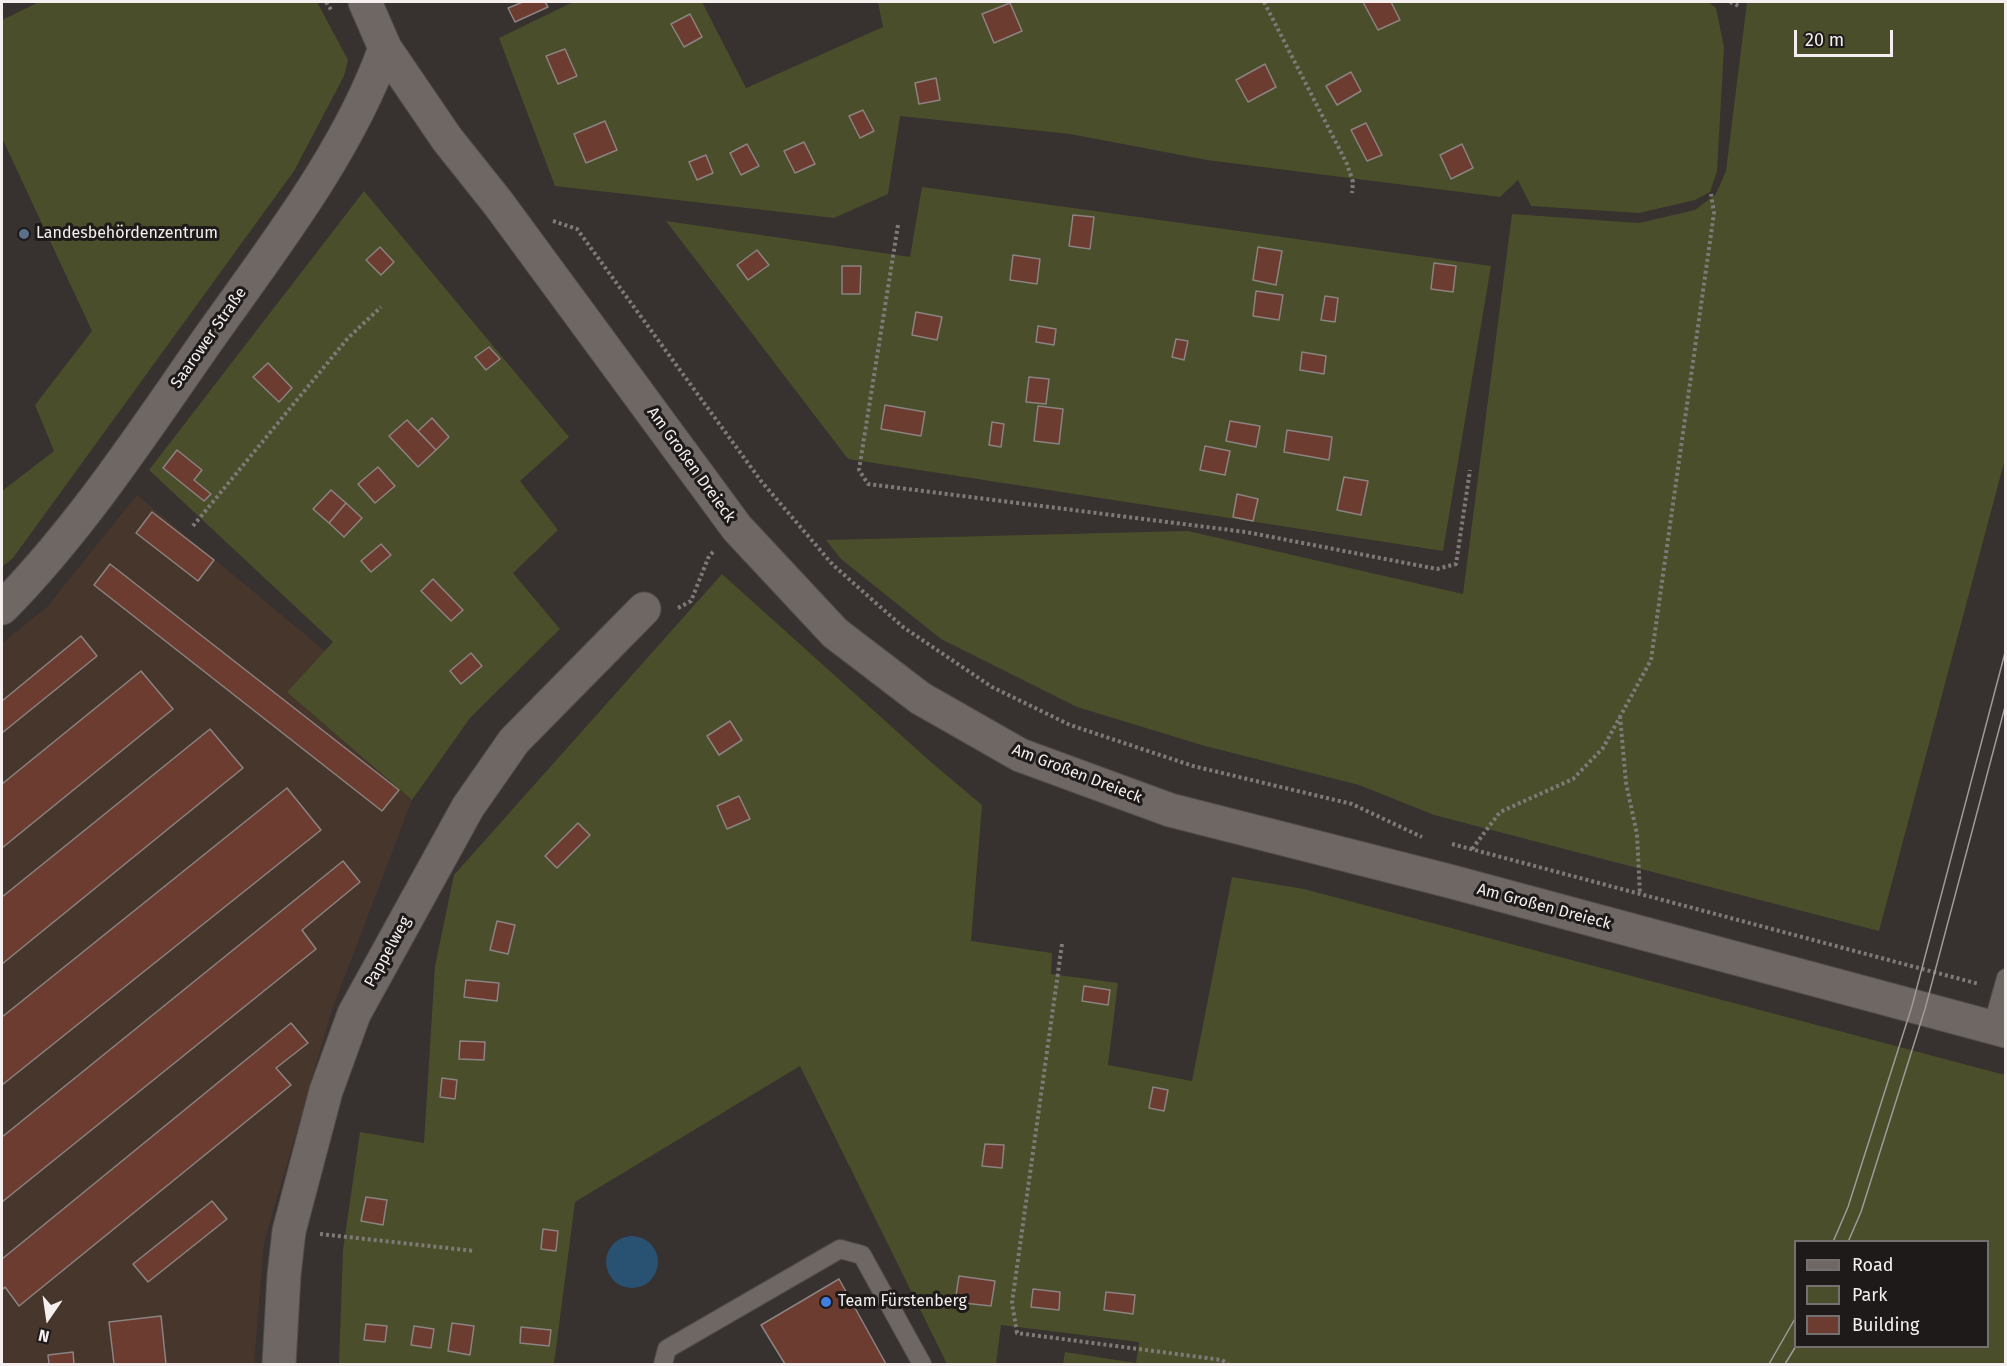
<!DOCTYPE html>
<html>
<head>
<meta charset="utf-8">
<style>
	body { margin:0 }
	#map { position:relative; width:2007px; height:1366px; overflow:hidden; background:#37312f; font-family:"Fira Sans",sans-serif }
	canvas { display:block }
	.frame { position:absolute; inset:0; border:3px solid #f5f0ef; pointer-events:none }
	.legend { position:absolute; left:1794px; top:1240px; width:195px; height:108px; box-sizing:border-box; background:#1d1a19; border:2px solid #73706f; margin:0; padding:8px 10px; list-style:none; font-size:18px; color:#f5f0ef }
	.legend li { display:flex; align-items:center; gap:12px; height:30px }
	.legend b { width:30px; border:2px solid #73706f }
	.north { position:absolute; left:18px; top:1288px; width:60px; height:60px; -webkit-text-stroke:4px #1d1a19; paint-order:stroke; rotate:193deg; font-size:16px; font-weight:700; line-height:24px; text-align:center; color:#f5f0ef }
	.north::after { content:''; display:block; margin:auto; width:21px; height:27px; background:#f5f0ef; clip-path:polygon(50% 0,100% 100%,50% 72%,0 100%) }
	.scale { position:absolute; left:1794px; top:30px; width:99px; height:27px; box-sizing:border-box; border:3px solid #f5f0ef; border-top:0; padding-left:8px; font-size:18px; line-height:21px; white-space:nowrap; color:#f5f0ef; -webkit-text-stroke:4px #1d1a19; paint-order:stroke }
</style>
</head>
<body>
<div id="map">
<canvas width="2007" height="1366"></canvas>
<div class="frame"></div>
<ul class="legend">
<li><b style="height:8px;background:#6e6764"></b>Road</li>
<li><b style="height:16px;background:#4a4e2a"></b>Park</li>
<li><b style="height:16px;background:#6d3c30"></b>Building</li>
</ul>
<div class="north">N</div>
<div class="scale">20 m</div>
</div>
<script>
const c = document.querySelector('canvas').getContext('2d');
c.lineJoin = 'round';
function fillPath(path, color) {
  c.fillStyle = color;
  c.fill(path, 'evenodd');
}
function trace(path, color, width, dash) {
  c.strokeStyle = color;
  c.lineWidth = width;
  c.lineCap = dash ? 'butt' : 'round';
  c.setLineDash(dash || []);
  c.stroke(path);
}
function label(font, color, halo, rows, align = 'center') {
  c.font = font + ' "Fira Sans",sans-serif';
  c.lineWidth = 6;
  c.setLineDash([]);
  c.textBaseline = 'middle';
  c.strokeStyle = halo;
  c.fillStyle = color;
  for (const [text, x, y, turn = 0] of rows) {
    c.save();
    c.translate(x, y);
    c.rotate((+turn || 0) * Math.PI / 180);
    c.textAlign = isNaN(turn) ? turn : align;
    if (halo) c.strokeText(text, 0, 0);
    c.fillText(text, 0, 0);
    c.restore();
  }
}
const industrial = new Path2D(`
	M137,495L325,651L287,692L412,800L332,1010L264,1243L254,1364H2V643L46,608Z`);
const green = new Path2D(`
	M39,2H317L348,60L344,76L294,171L13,558L2,567V491L54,451L35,405L92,331L2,138V20Z
	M573,2H702L746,88L883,27L878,2H1708L1716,8L1724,47L1717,171L1710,192L1695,200L1639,213L1531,206L1518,180L1500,197L1207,160L1070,134L900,116L888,194L834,218L555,186L499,38Z
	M1747,2H2005V459L1879,931L1434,815L1359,785L1205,746L1077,707L941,639L841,559L826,540L1188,531L1463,594L1512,214L1639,223L1695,210L1716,194L1726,171Z
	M922,187L1491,266L1443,551L848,459L666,221L910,257Z
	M364,191L569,437L520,481L558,530L513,573L560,629L470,718L412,800L287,692L333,642L149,470Z
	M722,574L932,763L982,805L971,941L1052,953L1051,974L1118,983L1108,1065L1192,1081L1232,877L1304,889L2005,1075V1364H1063L1065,1352L1136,1363L1139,1342L1001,1325L996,1364H947L800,1066L575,1202L554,1364H339L343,1250L360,1132L424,1143L435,966L454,875ZM1796,1242H1988V1346H1796Z`);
const water = new Path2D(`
	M606 1262a26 26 0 1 1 52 0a26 26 0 1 1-52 0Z`);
const building = new Path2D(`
	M523,2H545L548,7L515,22L508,8Z
	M1363,2H1391L1400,20L1378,30Z
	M1010,3L1022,31L994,43L982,14Z
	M690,14L702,37L684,47L671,24Z
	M565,49L577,76L558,84L546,56Z
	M1265,64L1276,87L1248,102L1236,80Z
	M1351,72L1361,91L1337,105L1326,86Z
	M936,78L940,100L919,104L915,83Z
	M863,110L874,131L860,138L849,116Z
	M605,121L617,150L586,163L574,134Z
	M1366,123L1382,155L1367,161L1351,130Z
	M804,142L815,164L795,173L784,151Z
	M747,144L759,166L741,175L730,153Z
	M1462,144L1473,168L1451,179L1440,155Z
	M706,155L713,173L697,180L689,162Z
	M1073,215L1094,217L1090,249L1069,246Z
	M380,247L394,262L381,275L366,260Z
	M1258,247L1282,251L1276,285L1253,280Z
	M757,250L769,265L748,280L737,265Z
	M1013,255L1040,259L1037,284L1010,280Z
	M1434,263L1456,266L1453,292L1431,289Z
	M842,266H861L860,294H842Z
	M1256,291L1283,295L1279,320L1253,316Z
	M1325,296L1338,298L1335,322L1321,320Z
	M916,312L942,317L937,340L912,335Z
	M1038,326L1056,329L1054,345L1036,342Z
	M1176,339L1188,341L1184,360L1172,357Z
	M489,347L500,359L486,370L475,357Z
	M1302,352L1326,356L1324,374L1300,370Z
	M268,363L292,388L279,402L253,377Z
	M1029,377L1049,379L1046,404L1026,402Z
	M885,405L925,412L921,436L881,429Z
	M1038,406L1063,409L1059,444L1034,441Z
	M432,418L449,437L436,450L418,431Z
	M407,420L436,450L418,467L389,436Z
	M1230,421L1260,426L1256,447L1226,441Z
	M992,422L1004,424L1001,447L989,445Z
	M1287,430L1332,437L1329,460L1284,452Z
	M1205,446L1230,451L1225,475L1200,470Z
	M177,450L202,470L194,480L211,494L204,501L163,468Z
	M378,467L395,486L375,503L358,484Z
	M1344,477L1368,481L1361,515L1337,510Z
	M331,490L346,503L329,523L313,509Z
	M1237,494L1258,499L1253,521L1233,517Z
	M346,503L362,518L344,537L329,523Z
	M152,512L214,560L198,581L136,533Z
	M381,544L391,555L371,572L361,561Z
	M110,564L399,790L382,811L94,585Z
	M433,579L463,610L451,621L421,591Z
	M81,636L97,656L2,733V701Z
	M471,653L482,666L461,684L450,671Z
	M141,671L173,709L2,848V784Z
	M730,721L742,740L719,755L707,736Z
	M210,729L243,768L2,964V897Z
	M287,788L321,830L2,1085V1017Z
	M739,796L750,819L727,829L717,806Z
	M578,823L590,835L557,868L545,856Z
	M343,861L360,882L302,930L316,949L2,1202V1137Z
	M497,921L515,925L508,954L490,950Z
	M466,980L499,983L497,1001L464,997Z
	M1084,986L1110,990L1108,1005L1082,1001Z
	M291,1023L308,1043L276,1068L291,1085L19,1306L5,1287L2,1290V1259Z
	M460,1041L485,1042L484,1060L459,1059Z
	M442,1078L457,1080L455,1099L440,1097Z
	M1153,1087L1168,1090L1164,1111L1149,1108Z
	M985,1144L1004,1145L1002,1168L982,1166Z
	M366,1197L387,1200L383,1225L361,1221Z
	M212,1201L227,1219L148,1282L133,1264Z
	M543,1229L558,1231L556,1251L541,1249Z
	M959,1276L995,1281L991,1306L955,1302Z
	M839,1279L886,1364H785L761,1325Z
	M1033,1289L1060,1292L1059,1310L1031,1307Z
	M1106,1292L1135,1295L1133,1314L1104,1310Z
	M161,1316L166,1364H114L109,1322Z
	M452,1323L474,1326L470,1355L448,1351Z
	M366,1324L387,1326L385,1342L364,1340Z
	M414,1326L434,1329L431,1348L411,1345Z
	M521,1327L551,1330L549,1346L520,1343Z
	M73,1352L74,1364H49L48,1355Z`);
const path = new Path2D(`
	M326,2L332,11
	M1264,2L1347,164L1353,182L1352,193
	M1730,2L1739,6
	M553,221L577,229L761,481L833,565L903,627L992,687L1070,725L1193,766L1352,804L1422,837
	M898,225L859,470L868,484L1246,532L1437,569L1456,564L1470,470
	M193,526L348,338L381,307
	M678,608L691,601L709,556L714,551
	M1620,716L1626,783L1637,834L1640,894
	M1452,844L1979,984
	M1472,849L1500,812L1573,779L1603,748L1651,660L1714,213L1711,194
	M1062,944L1012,1303L1017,1333L1222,1360L1228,1364
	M320,1234L475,1251`);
const lane = new Path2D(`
	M1992,1028L2006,978
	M663,1364L667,1349L840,1249L862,1255L922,1364`);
const street = new Path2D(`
	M365,2L385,48L447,139L498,203L737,528L835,633L920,698L1020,755L1170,810L1449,881L2006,1031
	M2,608C81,528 144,431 209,338C272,249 348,152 385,48
	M279,1364L284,1275L289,1231L326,1091L354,1014L468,807L514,741L644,609`);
const tram = new Path2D(`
	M1833,1242L1848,1207L1912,1006L2006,649
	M1848,1242L1861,1212L1925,1009L2006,703
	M1769,1364L1796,1317
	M1785,1364L1796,1346`);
const markers = [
	[24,234,6,"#5c6f8a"],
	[826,1302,6,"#3f7fe0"]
];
const poiNames = [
	["Landesbehördenzentrum",36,234],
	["Team Fürstenberg",838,1302]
];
const streetNames = [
	["Saarower Straße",209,338,-55],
	["Am Großen Dreieck",691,465,54],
	["Am Großen Dreieck",1077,774,21],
	["Am Großen Dreieck",1544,907,15],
	["Pappelweg",388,952,-61]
];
fillPath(industrial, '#47362c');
fillPath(green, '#4a4e2a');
fillPath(water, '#295172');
fillPath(building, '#6d3c30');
trace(building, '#8b8381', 1.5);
trace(lane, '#524d4b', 20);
trace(street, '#524d4b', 35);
trace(path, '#7f7978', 4, [3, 3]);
trace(lane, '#6e6764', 18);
trace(street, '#6e6764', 33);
trace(tram, '#9f9a98', 1.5);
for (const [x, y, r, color] of markers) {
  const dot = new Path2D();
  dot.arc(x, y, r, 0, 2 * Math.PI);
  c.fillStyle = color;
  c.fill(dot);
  trace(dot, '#1d1a19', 2);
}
label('16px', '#f5f0ef', '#1d1a19', poiNames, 'left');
label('16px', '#f5f0ef', '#1d1a19', streetNames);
</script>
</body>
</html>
